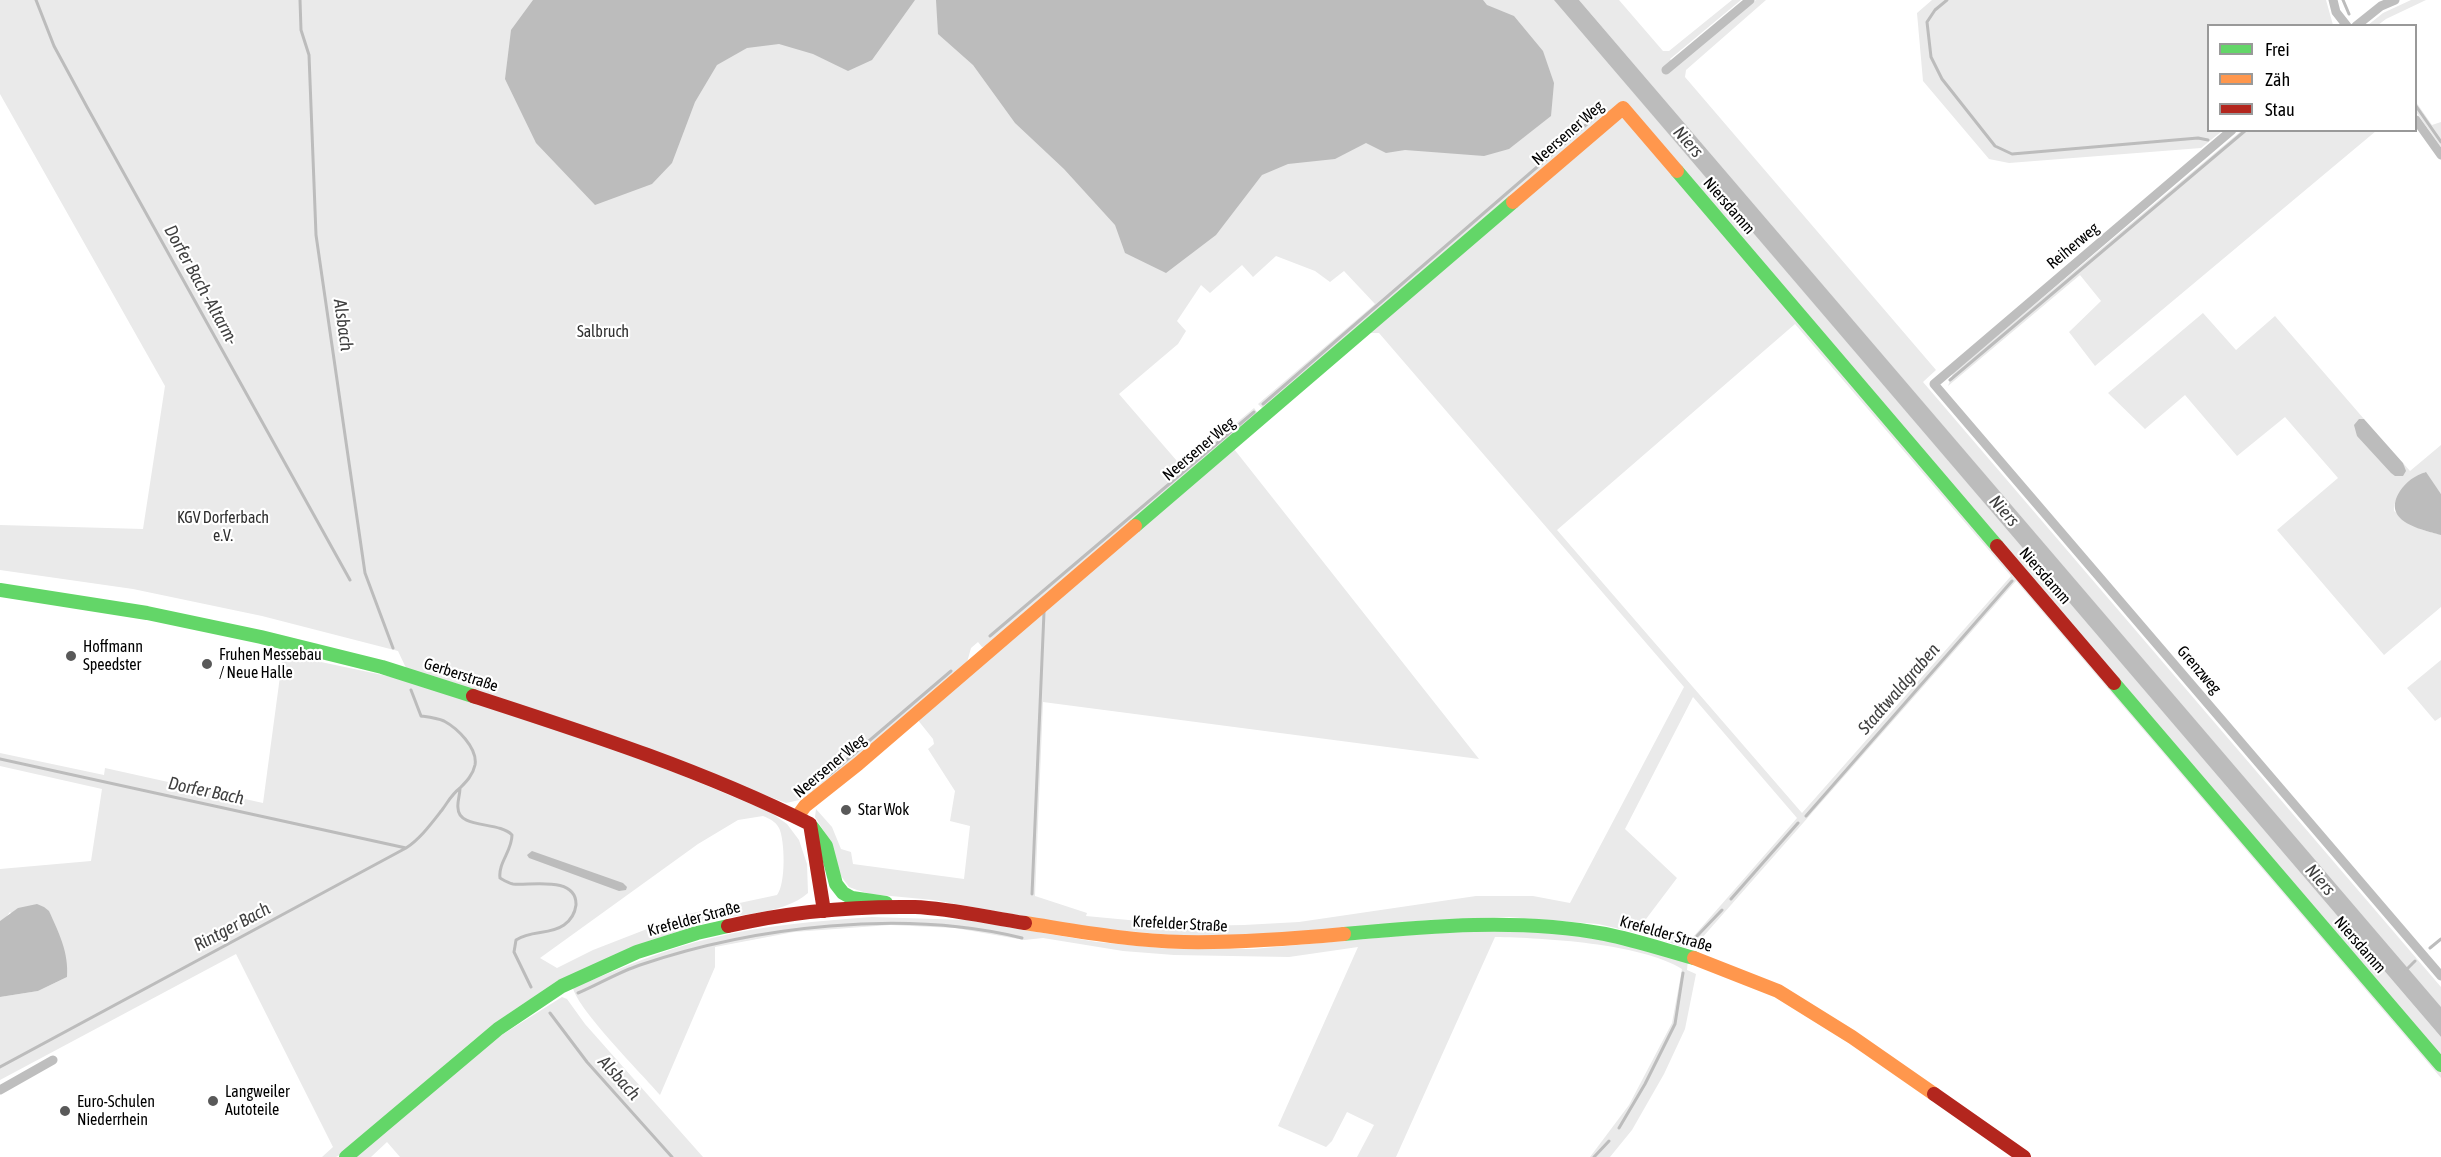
<!DOCTYPE html>
<html>
<head>
<meta charset="utf-8">
<style>
	body { margin:0 }
	#map { position:relative; width:2441px; height:1157px; overflow:hidden; background:#fff; font-family:"Asap Condensed",sans-serif }
	canvas { display:block }
	.legend { position:absolute; left:2207px; top:24px; width:210px; height:108px; box-sizing:border-box; background:#fff; border:2px solid #999; margin:0; padding:8px 10px; list-style:none; font-size:18px; color:#000 }
	.legend li { display:flex; align-items:center; gap:12px; height:30px }
	.legend b { width:30px; border:2px solid #999 }
</style>
</head>
<body>
<div id="map">
<canvas width="2441" height="1157"></canvas>
<ul class="legend">
<li><b style="height:8px;background:#63d668"></b>Frei</li>
<li><b style="height:8px;background:#ff974d"></b>Zäh</li>
<li><b style="height:8px;background:#b3261e"></b>Stau</li>
</ul>
</div>
<script>
const c = document.querySelector('canvas').getContext('2d');
c.lineJoin = 'round';
function fillPath(path, color) {
  c.fillStyle = color;
  c.fill(path, 'evenodd');
}
function trace(path, color, width, dash) {
  c.strokeStyle = color;
  c.lineWidth = width;
  c.lineCap = dash ? 'butt' : 'round';
  c.setLineDash(dash || []);
  c.stroke(path);
}
function label(font, color, halo, rows, align = 'center') {
  c.font = font + ' "Asap Condensed",sans-serif';
  c.lineWidth = 4.5;
  c.setLineDash([]);
  c.textBaseline = 'middle';
  c.strokeStyle = halo;
  c.fillStyle = color;
  for (const [text, x, y, turn = 0] of rows) {
    c.save();
    c.translate(x, y);
    c.rotate((+turn || 0) * Math.PI / 180);
    c.textAlign = isNaN(turn) ? turn : align;
    if (halo) c.strokeText(text, 0, 0);
    c.fillText(text, 0, 0);
    c.restore();
  }
}
const green = new Path2D(`
	M0,0H1566L1628,86L2441,1037V1078L2016,581L1694,947L1686,948L1646,935L1598,924L1509,917L1427,920L1293,934L1195,937L1091,928L933,900L870,894L857,890L849,887L841,876L827,836L815,817L816,809L832,827L841,849L851,852L853,864L964,879L970,826L950,821L955,791L928,749L934,744L933,739L917,719L1268,408H1262L1258,404L1375,304L1344,271L1330,282L1315,271L1276,256L1253,277L1242,265L1210,293L1201,285L1177,321L1186,331L1178,344L1119,394L1183,468L1254,408L1257,412L1253,420L992,645L982,647L978,642L971,648L966,666L855,761L804,799L786,803L570,721L406,668L398,651L262,616L133,589L0,570V525L143,529L165,386L0,94ZM1795,324L2011,576L1802,813L1557,530ZM1370,333H1379L1684,687L1570,903L1533,896H1476L1299,922L1244,925L1192,926L1086,916L1087,913L1035,896L1043,702L1479,759L1234,449ZM1693,697L1797,818L1693,937L1643,923L1677,878L1625,829Z
	M1579,0H1619L1663,51H1669L1732,0H1741L1670,59L1676,66L1756,0H1766L1686,70L1685,77L1936,370L1923,382L2441,987V1008Z
	M1932,0H2326L2333,25L2208,26V130L2222,131L2201,148L2009,163L1989,159L1923,81L1917,13Z
	M2411,0H2426L2386,19L2378,25H2368L2383,13Z
	M2416,102L2432,125L2441,122V147L2416,112Z
	M2241,131H2376L2095,366L2069,332L2101,301L2080,275L1948,386L1953,373Z
	M2203,313L2236,350L2275,316L2364,419H2359L2405,471L2403,463L2410,471L2441,445V494L2425,472C2413,482 2393,493 2394,511L2420,529L2441,535V607L2384,655L2277,530L2338,478L2285,417L2237,456L2185,395L2145,429L2108,393Z
	M283,654L411,681L562,730L681,775L770,812L787,824L799,840L807,864L808,893C782,916 737,912 705,923C645,941 587,964 534,997C475,1033 428,1082 375,1126C367,1132 344,1154 336,1157C332,1157 326,1157 322,1157L333,1147L236,954L0,1080V997L38,991L67,977L10,912L4,920L0,921V869L91,861L102,789L0,766V753L104,775L105,768L263,803ZM763,816C770,819 775,821 779,828C785,840 786,884 777,895L683,915L593,950L557,968L540,958L698,844L738,820Z
	M2441,660V717L2435,721L2407,688Z
	M872,917L966,920L1097,942L1171,949H1253L1422,934L1521,929L1620,941L1688,959L1687,970L1696,974L1685,1029L1664,1074L1632,1130L1610,1157H1590L1629,1105L1672,1023L1682,969C1640,943 1544,938 1495,937L1396,1157H1357L1374,1125L1347,1112L1332,1141L1326,1147L1278,1126L1358,947L1289,957L1174,955L1123,951L1043,938L1024,940L955,928L890,925L794,932L715,947V967L660,1095C643,1075 578,1010 573,988C619,969 664,949 712,938C765,925 818,921 872,917Z
	M562,997L567,999L585,1024L703,1157H400L387,1142L371,1157H356L489,1043Z`);
const water = new Path2D(`
	M533,0H915L872,60L848,71L813,54L779,44L747,48L717,65L695,102L672,163L652,184L595,205L536,143L505,79L511,30Z
	M936,0H1483L1487,5L1514,16L1543,51L1554,83L1551,116L1509,149L1484,156L1405,150L1386,153L1366,143L1335,159L1288,164L1262,175L1216,235L1166,273L1125,253L1115,225L1064,169L1015,123L973,65L938,34Z
	M1554,0H1579L2441,1007V1037Z
	M2359,419H2364L2403,463L2406,471L2403,476H2395L2391,473L2357,436L2354,425Z
	M2426,472L2441,494V535C2419,529 2381,521 2400,491C2407,481 2414,476 2426,472Z
	M532,851L623,883L627,887L626,890L619,891L529,858L527,855Z
	M37,904L44,907L49,911C59,933 69,953 67,977L38,991L0,997V921L18,908Z`);
const stream = new Path2D(`
	M36,0L54,46L87,107L350,580
	M300,0L301,30L309,55L316,235L365,573L393,648
	M1947,0L1935,10L1927,22L1931,57L1942,79L1995,146L2012,154L2198,138L2208,140
	M2343,0L2349,14
	M2416,106L2441,142
	M1950,380L2246,130
	M1263,404L1595,117
	M990,636L1254,412
	M411,690L421,716C428,717 437,718 444,721C457,728 478,748 475,765C473,775 466,782 460,788C460,795 457,802 458,808C458,829 499,821 512,835C512,851 498,863 500,878C505,881 508,883 513,884C529,886 577,875 576,905C575,913 571,920 564,925C550,935 531,930 516,940L514,952L531,987
	M0,759L406,848
	M829,775L951,671
	M1806,816L2012,581
	M1032,894L1044,612
	M1731,899L1798,823
	M1697,936L1722,910
	M2430,948L2441,939
	M2406,970L2415,961
	M578,993C599,984 619,972 640,965C755,926 904,909 1022,938
	M550,1013L587,1062L672,1157
	M0,1067L406,848C420,839 431,824 442,810C448,802 451,795 460,788
	M1619,1128L1645,1084L1675,1024L1683,973
	M1594,1157L1609,1141`);
const street = new Path2D(`
	M2333,0L2336,12L2347,26
	M2356,26L2381,6L2395,0
	M1666,70L1750,0
	M2416,120L2441,155
	M2232,130L1934,384L2441,976
	M0,1090L53,1060`);
const fast = new Path2D(`
	M1677,171L1997,546
	M1135,526L1513,202
	M0,590L147,613L261,637L382,667L473,696
	M2114,683L2441,1065
	M812,827L826,846L836,884L843,893L852,898L886,903
	M1344,934C1430,926 1519,918 1605,934C1635,940 1665,950 1694,958
	M346,1157L498,1029L562,986L637,952L697,933L728,926`);
const slow = new Path2D(`
	M1513,202L1623,108L1677,171
	M797,817L805,806L858,764L1135,526
	M1025,923C1077,931 1130,941 1184,942C1237,943 1290,939 1344,934
	M1694,958L1778,991L1852,1037L1934,1094`);
const jam = new Path2D(`
	M1997,546L2114,683
	M473,696C587,733 702,770 810,824L824,911
	M728,926C788,912 853,906 915,907C948,908 991,918 1025,923
	M1934,1094L2024,1157`);
const markers = [
	[71,656,6,"#595959"],
	[207,664,6,"#595959"],
	[846,810,6,"#595959"],
	[213,1101,6,"#595959"],
	[65,1111,6,"#595959"]
];
const streetNames = [
	["Neersener Weg",1568,133,-41],
	["Niersdamm",1729,206,49],
	["Reiherweg",2073,246,-40],
	["Neersener Weg",1199,449,-40],
	["Niersdamm",2045,576,49],
	["Grenzweg",2199,670,49],
	["Gerberstraße",461,675,18],
	["Neersener Weg",830,766,-40],
	["Krefelder Straße",694,919,-15],
	["Krefelder Straße",1180,924,3],
	["Krefelder Straße",1666,934,16],
	["Niersdamm",2360,945,49]
];
const parkNames = [
	["Salbruch",603,332],
	["KGV Dorferbach",223,518],
	["e.V.",223,536]
];
const poiNames = [
	["Hoffmann",83,647],
	["Speedster",83,665],
	["Fruhen Messebau",219,655],
	["/ Neue Halle",219,673],
	["Star Wok",858,810],
	["Langweiler",225,1092],
	["Autoteile",225,1110],
	["Euro-Schulen",77,1102],
	["Niederrhein",77,1120]
];
const waterNames = [
	["Niers",1688,142,49],
	["Dorfer Bach -Altarm-",201,285,61],
	["Alsbach",343,325,82],
	["Niers",2004,511,49],
	["Stadtwaldgraben",1899,689,-49],
	["Dorfer Bach",206,791,12],
	["Niers",2320,880,49],
	["Rintger Bach",232,927,-28],
	["Alsbach",619,1078,48]
];
fillPath(green, '#eaeaea');
fillPath(water, '#bcbcbc');
trace(stream, '#bcbcbc', 3);
trace(street, '#bebebe', 9);
trace(fast, '#63d668', 14);
trace(slow, '#ff974d', 14);
trace(jam, '#b3261e', 14);
for (const [x, y, r, color] of markers) {
  const dot = new Path2D();
  dot.arc(x, y, r, 0, 2 * Math.PI);
  c.fillStyle = color;
  c.fill(dot);
  trace(dot, '#fff', 2);
}
label('16px', '#000', '#fff', streetNames);
label('16px', '#2f2f2f', '#fff', parkNames);
label('16px', '#000', '#fff', poiNames, 'left');
label('italic 18px', '#404040', '#fff', waterNames);
</script>
</body>
</html>
